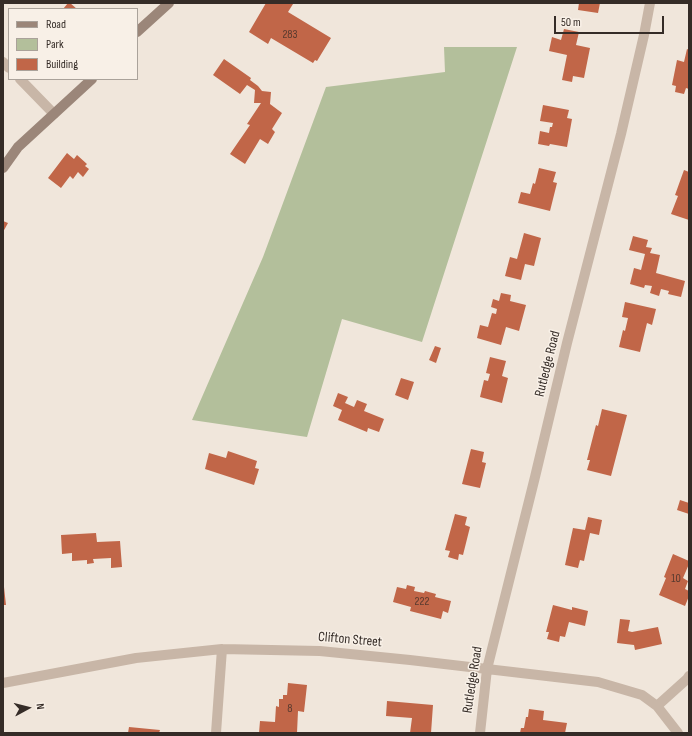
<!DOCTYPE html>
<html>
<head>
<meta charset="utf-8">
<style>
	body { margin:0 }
	#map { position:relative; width:692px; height:736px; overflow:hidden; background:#f0e6db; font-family:"Sofia Sans Condensed",sans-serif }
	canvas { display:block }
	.frame { position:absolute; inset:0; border:4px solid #352c27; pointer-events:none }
	.legend { position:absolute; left:8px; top:8px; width:130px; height:72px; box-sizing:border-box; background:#f8f0e7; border:1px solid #aaa29a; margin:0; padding:5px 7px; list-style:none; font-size:12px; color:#352c27 }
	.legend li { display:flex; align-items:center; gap:8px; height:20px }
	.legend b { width:20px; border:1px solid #aaa29a }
	.north { position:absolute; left:8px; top:688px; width:40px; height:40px; -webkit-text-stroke:3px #f8f0e7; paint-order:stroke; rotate:83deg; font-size:11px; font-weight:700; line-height:16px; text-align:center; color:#352c27 }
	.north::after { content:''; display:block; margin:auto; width:14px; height:18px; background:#352c27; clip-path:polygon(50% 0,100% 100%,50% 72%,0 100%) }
	.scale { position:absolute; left:554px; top:16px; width:110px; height:18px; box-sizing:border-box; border:2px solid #352c27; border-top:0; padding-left:5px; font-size:12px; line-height:14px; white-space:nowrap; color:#352c27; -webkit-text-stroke:3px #f8f0e7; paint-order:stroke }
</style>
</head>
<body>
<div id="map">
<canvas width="692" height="736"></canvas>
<div class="frame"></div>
<ul class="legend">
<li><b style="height:5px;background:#9b8679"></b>Road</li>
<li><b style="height:11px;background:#b3bf9b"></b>Park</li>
<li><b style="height:11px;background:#c16648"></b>Building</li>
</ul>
<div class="north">N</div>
<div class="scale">50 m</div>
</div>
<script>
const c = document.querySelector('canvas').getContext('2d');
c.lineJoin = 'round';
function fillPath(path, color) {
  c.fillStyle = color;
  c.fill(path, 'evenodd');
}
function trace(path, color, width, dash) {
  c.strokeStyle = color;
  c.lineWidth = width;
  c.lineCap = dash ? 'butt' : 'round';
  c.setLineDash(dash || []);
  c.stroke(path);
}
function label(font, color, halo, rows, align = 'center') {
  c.font = font + ' "Sofia Sans Condensed",sans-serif';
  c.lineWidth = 3;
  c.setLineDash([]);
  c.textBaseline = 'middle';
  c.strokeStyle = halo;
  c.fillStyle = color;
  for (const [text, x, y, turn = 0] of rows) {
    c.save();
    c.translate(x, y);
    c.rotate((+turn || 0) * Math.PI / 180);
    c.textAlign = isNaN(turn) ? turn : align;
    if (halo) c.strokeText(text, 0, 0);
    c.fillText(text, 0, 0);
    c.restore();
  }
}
const green = new Path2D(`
	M444,47H517L422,342L342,319L307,437L192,420L263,257L326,87L445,72Z`);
const building = new Path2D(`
	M68,3H70L77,9H63Z
	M266,3H290L293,4L288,12L331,38L317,61L315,60L313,63L271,38L268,44L249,32Z
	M579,3H600L598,13L578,10Z
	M564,29L579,32L576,45L590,48L584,78L573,76L572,82L562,80L567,55L549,51L552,37L561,40Z
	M687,49L689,50V89L686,88L684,94L675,92L676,86L672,85L677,60L684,62Z
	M224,59L251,78L250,80L258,86L262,91L271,92L270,104L282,113L272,129L275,132L268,144L260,139L245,164L230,154L250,125L247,124L261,103H254L255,90L247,85L240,94L213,75Z
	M543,105L569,110L567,118L572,119L567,147L550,144L549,146L538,144L540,131L549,133L550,127H552L553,123L540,121Z
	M67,153L74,159L77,155L87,164L85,166L89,169L83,177L78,172L73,179L70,176L61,188L48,178Z
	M539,168L556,172L553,182L557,183L550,211L518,203L521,192L530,194L533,183L535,184Z
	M684,170L689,172V220L671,214L678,196L675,195Z
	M3,221L8,223L3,232Z
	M524,233L541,238L534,266L525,264L521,280L505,276L510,257L517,259Z
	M633,236L648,240L646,247L652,248L650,253L660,255L656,273L685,281L681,297L668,294L669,291L661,289L659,296L650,293L652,286L645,285L644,288L630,284L634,268L641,270L645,254L629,250Z
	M501,293L511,295L510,301L526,305L519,331L506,327L501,345L477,338L480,325L488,327L492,313L496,314L497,309L491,307L493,299L499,301Z
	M625,302L656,309L652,325L647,323L640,352L619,347L623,330L625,331L628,318L622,317Z
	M435,346L441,348L436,363L429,360Z
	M490,357L506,361L502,376L508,378L502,403L480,397L484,380L488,381L490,374L486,373Z
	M401,378L414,382L408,400L395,395Z
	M338,393L348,397L345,403L354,407L357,400L367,404L364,411L384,419L379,432L368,428L367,432L338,420L342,410L333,406Z
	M602,409L627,415L611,476L587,470L590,460H587L596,425L598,426Z
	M471,449L484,452L482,462L486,463L480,488L462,484Z
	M228,451L257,461L255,468L259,469L254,485L205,469L209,453L226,458Z
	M680,500L689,503V514L677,510Z
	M455,514L467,517L465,525L470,527L463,555L459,554L458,560L448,557L450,551L445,550Z
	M588,517L602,520L599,535L590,533L584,561L580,560L578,568L565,565L573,528L585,530Z
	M96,533L97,542L120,541L122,567L111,568V558L93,559L94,563L87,564V560L72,561V553L62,554L61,535Z
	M673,554L689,561V564L683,578L688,581L685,589L689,591V596L685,606L659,595L666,578L664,577Z
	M407,585L415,587L414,591L424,593L425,591L436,594L435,597L451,601L448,613L443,611L441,619L410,611L411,607L393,602L397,587L406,589Z
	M3,587H4L6,605H3Z
	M553,605L572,610V607L588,611L585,626L569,622L565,637L560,636L559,642L547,639L549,632H546Z
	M620,619L630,620L628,631L632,632L658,627L662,644L635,650L634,645L617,643Z
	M288,683L307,685L304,712L298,711L297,733H259L260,721L275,722L276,706L279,707V699H283V695H287Z
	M387,701L433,705L431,733H410L412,718L386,716Z
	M529,709L544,711L543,720L567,723L565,733H520L521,728H524L526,717H528Z
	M129,727L160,730L159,733H128Z`);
const street = new Path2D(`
	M3,62L9,68
	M20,79L54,114
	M3,683L136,658L222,649L320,651L410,660L598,682L642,695L657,706L678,733
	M657,706L687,679L689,676
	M216,733L222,649
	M480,733L487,669L535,477L567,343L621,134L644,35L650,3`);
const secondary = new Path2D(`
	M137,32L169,3
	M3,168L18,147L92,79`);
const numberNames = [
	["283",290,35],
	["10",676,579],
	["222",422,602],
	["8",290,709]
];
const streetNames = [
	["Rutledge Road",548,364,-76],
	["Clifton Street",350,640,5],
	["Rutledge Road",473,680,-81]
];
fillPath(green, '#b3bf9b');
fillPath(building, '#c16648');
trace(street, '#c8b6a7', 10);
trace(secondary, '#9b8679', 10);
label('12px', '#583a2f', null, numberNames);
label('14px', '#352c27', '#f8f0e7', streetNames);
</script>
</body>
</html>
